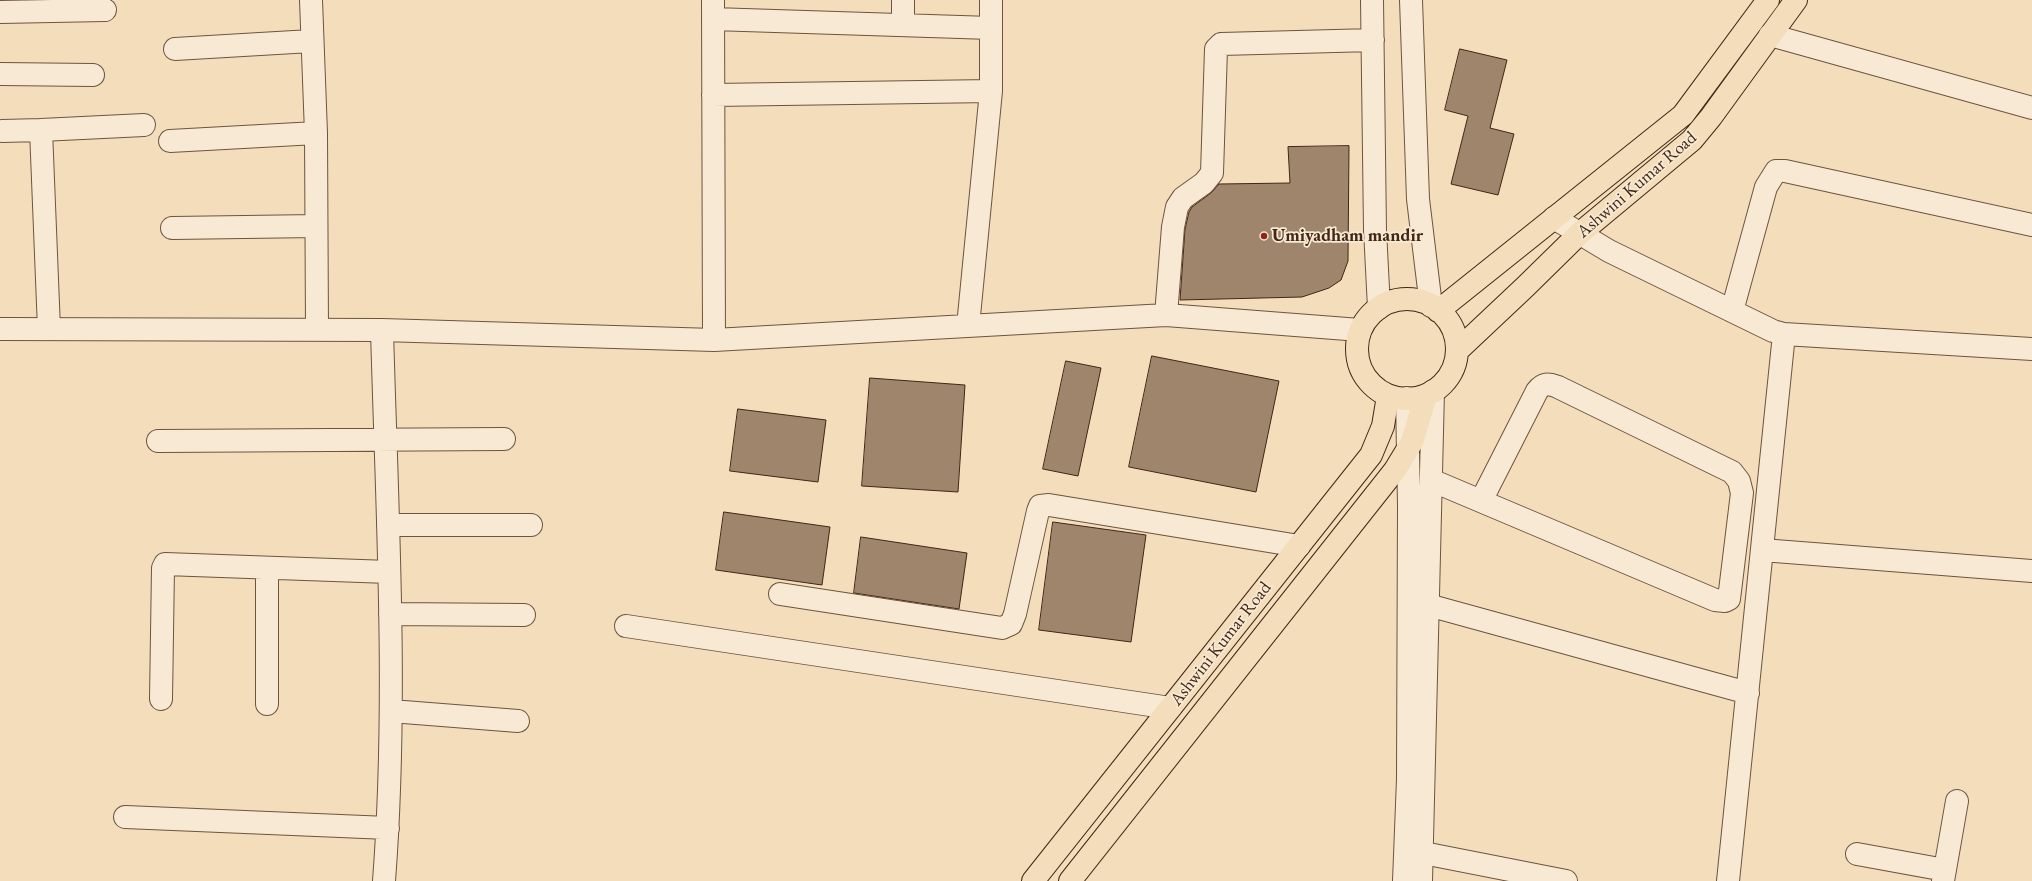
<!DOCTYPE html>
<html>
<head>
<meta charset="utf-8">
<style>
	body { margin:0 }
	canvas { display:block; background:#f3ddbb }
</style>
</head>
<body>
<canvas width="2032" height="881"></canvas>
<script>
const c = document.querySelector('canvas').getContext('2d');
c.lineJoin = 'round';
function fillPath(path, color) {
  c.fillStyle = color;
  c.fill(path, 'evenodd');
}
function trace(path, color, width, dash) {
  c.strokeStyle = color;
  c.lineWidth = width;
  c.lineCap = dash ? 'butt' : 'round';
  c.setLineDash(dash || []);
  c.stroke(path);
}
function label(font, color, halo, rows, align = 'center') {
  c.font = font + ' "EB Garamond",serif';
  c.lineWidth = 3.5;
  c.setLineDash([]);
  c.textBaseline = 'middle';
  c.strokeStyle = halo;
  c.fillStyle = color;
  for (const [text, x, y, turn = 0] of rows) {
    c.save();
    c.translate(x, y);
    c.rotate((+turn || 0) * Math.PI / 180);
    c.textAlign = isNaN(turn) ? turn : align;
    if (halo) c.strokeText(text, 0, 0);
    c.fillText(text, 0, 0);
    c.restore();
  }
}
const building = new Path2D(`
	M1460,49L1507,60L1490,128L1514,134L1498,195L1451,184L1468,116L1445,110Z
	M1349,146L1348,261L1341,280L1329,288L1302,297L1180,300L1185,229L1189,212L1192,207L1211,193L1219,184L1290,183L1288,147Z
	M1152,356L1279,381L1256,492L1129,467Z
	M1066,361L1101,368L1078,476L1043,469Z
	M870,378L965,385L958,492L862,486Z
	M738,409L826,420L818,482L730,471Z
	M724,512L830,527L822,585L716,570Z
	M1053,522L1146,535L1131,642L1039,630Z
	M861,537L967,553L959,609L854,593Z`);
const minor = new Path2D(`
	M311,0L316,133L317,330
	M713,0L714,340
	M903,0V25
	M1372,0L1375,230L1379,308
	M1411,0L1418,199L1431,306
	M0,12L105,10
	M713,19L991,28
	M1770,35L2032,108
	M175,49L311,41
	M0,74L93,75
	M713,95L991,91V0
	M2,131L41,130
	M170,141L316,133
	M1554,218L1609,251L1773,331L1784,334L2032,349
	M172,228L316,226
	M1732,311L1766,187L1776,171H1785L2032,225
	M1166,315L1173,227L1177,207L1183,198L1204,183L1212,173L1216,49L1221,44L1373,40
	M968,326L991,91
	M0,329L382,330L714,340L1166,315L1360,330
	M49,329L41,130L144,125
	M382,330C387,513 398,698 384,881
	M158,441L504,439
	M1431,480L1715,600L1725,601L1729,599L1742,493L1739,481L1732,472L1558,387C1548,383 1543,383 1537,391L1481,501
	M388,525H531
	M1762,550L2032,571
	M780,594L1002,628L1011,624L1015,614L1038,511L1040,506L1049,505L1299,546
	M1428,605L1748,693
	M390,614L524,615
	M626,626L1170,708
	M161,699L163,568L165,564L389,572
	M267,704V568
	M391,711L518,721
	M125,817L388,828
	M1408,850L1566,881
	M1857,854L1945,870
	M1404,881L1408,779L1409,505L1407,398
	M1421,881L1433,391
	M1728,881L1784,334
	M1943,881L1957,801`);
const major = new Path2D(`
	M1357 349a50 50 0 1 1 100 0a50 50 0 1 1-100 0Z
	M1438,311L1683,115L1768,0
	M1457,351L1525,287L1579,234L1692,140L1711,117L1796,0
	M1033,881L1371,455L1383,426L1388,396
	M1070,881L1395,470L1412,442L1426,395`);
const markers = [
	[1264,236,4,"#8f2418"]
];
const streetNames = [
	["Ashwini Kumar Road",1637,185,-41],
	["Ashwini Kumar Road",1221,644,-52]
];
const poiNames = [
	["Umiyadham mandir",1272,236]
];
fillPath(building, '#9e856c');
trace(building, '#422616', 1);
trace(minor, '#6e543f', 24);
trace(major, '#422616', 24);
trace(minor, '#f7e9d3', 22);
trace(major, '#f3ddbb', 22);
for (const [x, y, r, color] of markers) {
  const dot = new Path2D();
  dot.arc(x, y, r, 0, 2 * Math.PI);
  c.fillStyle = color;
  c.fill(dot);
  trace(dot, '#f7e9d3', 1.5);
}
label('18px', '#422616', '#f7e9d3', streetNames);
label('bold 18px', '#422616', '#f7e9d3', poiNames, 'left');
</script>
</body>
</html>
